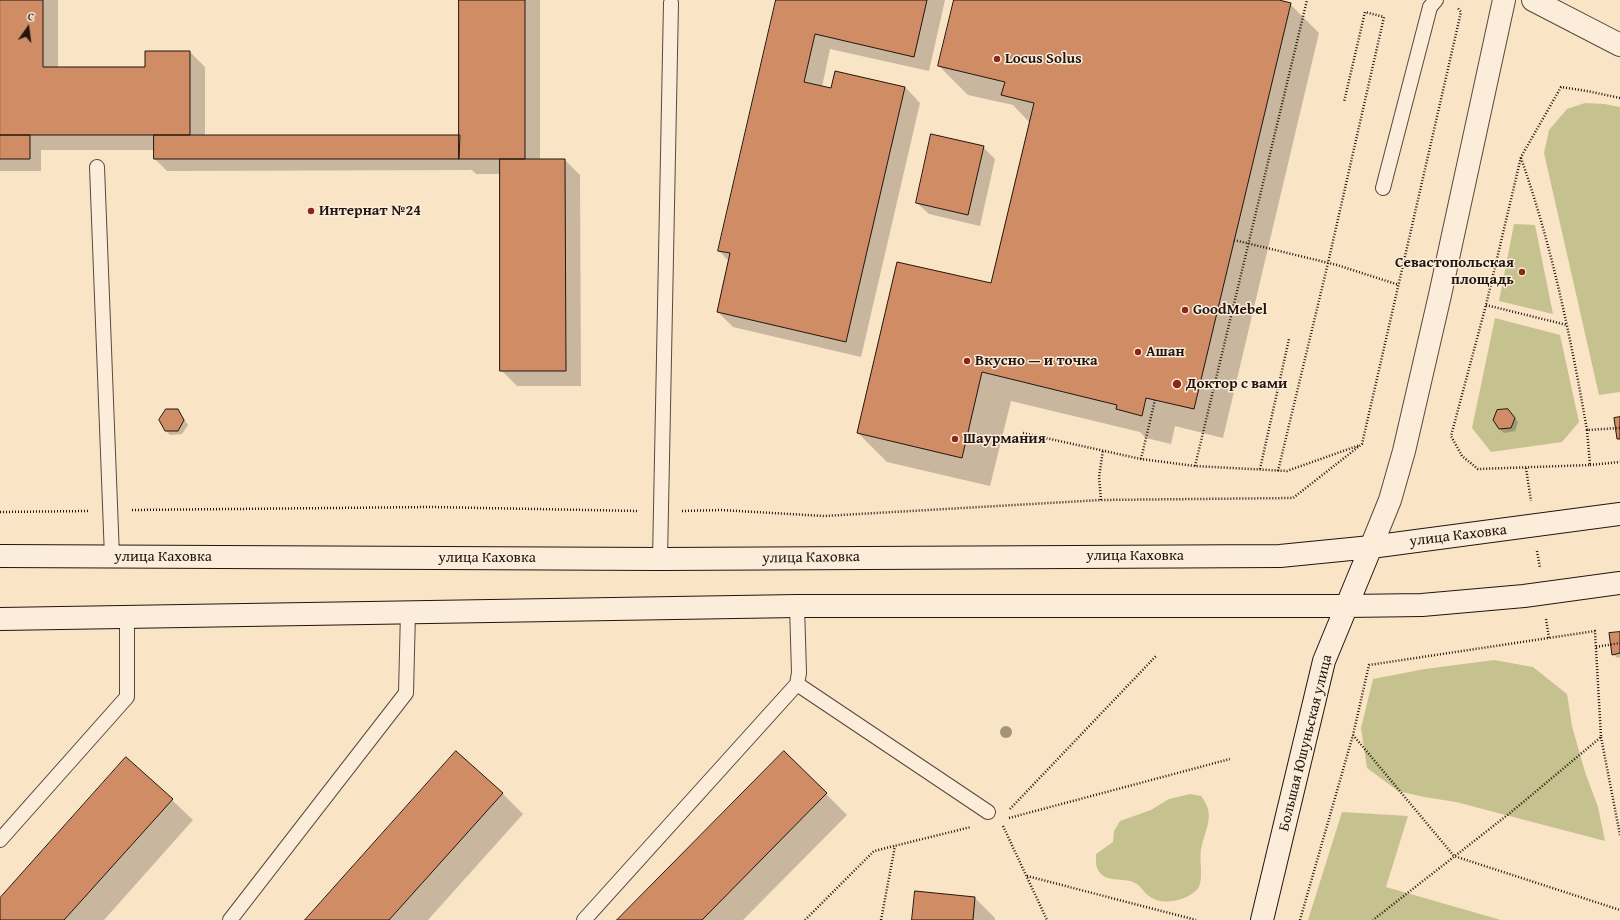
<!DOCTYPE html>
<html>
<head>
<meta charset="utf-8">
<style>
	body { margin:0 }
	#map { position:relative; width:1620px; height:920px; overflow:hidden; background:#fae4c6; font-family:"Gentium Book Plus",serif }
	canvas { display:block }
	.north { position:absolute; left:8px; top:8px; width:40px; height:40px; -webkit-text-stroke:3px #fcedda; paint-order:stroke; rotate:14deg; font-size:11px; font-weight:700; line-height:16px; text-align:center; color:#22150f }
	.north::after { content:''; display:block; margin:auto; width:14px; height:18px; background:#22150f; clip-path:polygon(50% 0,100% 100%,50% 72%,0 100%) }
</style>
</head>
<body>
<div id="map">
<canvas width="1620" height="920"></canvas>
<div class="north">С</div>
</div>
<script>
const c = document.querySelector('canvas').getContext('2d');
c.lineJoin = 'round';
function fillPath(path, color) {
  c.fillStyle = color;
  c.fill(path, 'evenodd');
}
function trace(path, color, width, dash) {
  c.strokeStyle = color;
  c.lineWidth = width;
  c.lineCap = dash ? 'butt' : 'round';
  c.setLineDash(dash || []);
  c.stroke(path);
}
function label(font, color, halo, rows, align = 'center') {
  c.font = font + ' "Gentium Book Plus",serif';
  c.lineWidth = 3;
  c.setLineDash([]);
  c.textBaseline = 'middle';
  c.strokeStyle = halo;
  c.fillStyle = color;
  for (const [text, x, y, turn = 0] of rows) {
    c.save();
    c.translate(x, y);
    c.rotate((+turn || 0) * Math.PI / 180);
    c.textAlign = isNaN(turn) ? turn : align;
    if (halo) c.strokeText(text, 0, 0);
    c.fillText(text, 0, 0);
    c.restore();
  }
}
const green = new Path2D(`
	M1585,103L1605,104L1620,107V392L1599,395L1544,153L1549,130L1567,109Z
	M1514,224L1535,225L1553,314L1499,301Z
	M1495,318L1560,335L1579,422L1562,442L1491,452L1472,428Z
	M1494,660L1533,667L1567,694L1572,726L1585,772L1598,807L1605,841L1456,802L1424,797L1398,791L1367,768L1361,728L1373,679L1425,669Z
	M1190,794L1201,796C1215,814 1207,825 1202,845C1198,858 1204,875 1199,887C1196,892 1189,896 1184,898C1173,902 1159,904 1149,896C1142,891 1142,886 1133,882C1123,878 1109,882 1101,874C1095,868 1096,861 1096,854L1113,842L1114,831L1120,821L1151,810L1169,799Z
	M1342,812L1408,816L1386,887L1501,920H1308Z`);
const shadow = new Path2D(`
	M0,0H58V68H146L190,52L205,67V136H460V0H540V160H565L580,175L581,386H517L501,370V174H476L471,169V170L167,171L155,159V150H41V171H0Z
	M777,0H945L929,71L830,49L822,87L832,89L905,87L920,103L861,357L733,327L718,312L729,261L719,251Z
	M955,0H1275L1290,4L1319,33L1223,438L1175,426L1171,444L1146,438L1140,432L1011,401L990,486L887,462L858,433L992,285L1030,123L1013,105L968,95L939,66Z
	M983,147L995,159L980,226L929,214L917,203Z
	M178,410L188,425L182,434L170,435L166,431Z
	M1508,410L1518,422L1515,431L1504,433L1500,429Z
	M1620,633V657L1617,658L1613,654Z
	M784,752L847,815L743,920H619Z
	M502,793L523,814L428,920H306Z
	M172,800L193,820L104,920H0V899Z
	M974,897L995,918V920H913Z`);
const building = new Path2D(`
	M0,0H43V67H145V51H190V135H0Z
	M459,0H525V159H459Z
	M776,0H927L914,57L815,34L804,82L831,88L835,71L905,87L846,342L717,312L730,253L718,251Z
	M954,0H1279L1291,3L1194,409L1146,398L1142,416L1116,409L1117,405L982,372L962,458L857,433L897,262L991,283L1034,103L1001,95L1005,82L938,66Z
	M931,134L984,146L968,215L916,203Z
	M0,135H30V159H0Z
	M154,135H460L459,159H154Z
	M500,159H565L566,371H500Z
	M166,409H178L184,420L178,431H165L159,420Z
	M1508,409L1515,418L1511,428L1499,429L1493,420L1497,410Z
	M1620,417V439H1617L1614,418Z
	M1620,632V653L1612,655L1609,633Z
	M456,751L503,793L389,920H305Z
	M784,751L827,793L702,920H617Z
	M126,757L173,799L64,920H0V898Z
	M915,891L975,897L973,920H912Z`);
const path = new Path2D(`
	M1521,158C1552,246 1571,339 1587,430L1620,428
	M1234,240L1337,265L1399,285
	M1486,305L1567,325
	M1587,430L1590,465L1478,469L1462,456L1451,436L1486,305L1521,157L1561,87L1587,91L1620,98
	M1023,433L1141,459L1195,466L1287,471L1360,445
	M1141,459L1155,400
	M1590,465L1620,462
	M1195,466L1307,0
	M1526,468L1531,501
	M1260,469L1289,339
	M1278,471L1328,263L1384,17L1365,12L1344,102
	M1101,500L1099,477L1103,450
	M132,510L431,507L639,511
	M682,511L721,510L824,516L1101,500L1293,498L1362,444L1461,12L1457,7
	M0,512L89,511
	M1537,551L1540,568
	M1546,619L1549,638
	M1596,647L1620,643
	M1353,735L1454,856L1620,910
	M1601,737L1620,835
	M1010,809L1156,656
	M1009,818L1230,759
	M1003,826L1047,920
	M1027,876L1196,920
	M805,920L874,851L971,827
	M881,920L895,846
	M1300,920L1353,735L1369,665L1595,631L1601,737L1510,813L1373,920`);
const lane = new Path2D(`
	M97,167L112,557
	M1383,188L1430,7L1436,0
	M660,559L671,3
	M797,684L988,812
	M0,840L127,697V617
	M230,920L406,693L408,612
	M584,920L797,684L799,673L797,606`);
const street = new Path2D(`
	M1533,0L1620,45
	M1371,547L1390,500L1404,451L1440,295L1504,0`);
const secondary = new Path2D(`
	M0,556L660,559L1280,556L1371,547L1620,514
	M0,619L797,606H1346L1422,605L1524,596L1620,583
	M1262,920L1324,661L1371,547`);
const trees = [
	[1006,732]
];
const markers = [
	[997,59,4,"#8f2418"],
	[311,211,4,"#8f2418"],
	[1522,272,4,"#8f2418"],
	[1185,310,4,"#8f2418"],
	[1138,352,4,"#8f2418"],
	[967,361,4,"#8f2418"],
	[1177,384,5,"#8f2418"],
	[955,439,4,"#8f2418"]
];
const poiNames = [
	["Locus Solus",1005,59],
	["Интернат №24",319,211],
	["Севастопольская",1514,263,"right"],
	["площадь",1514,280,"right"],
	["GoodMebel",1193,310],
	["Ашан",1146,352],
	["Вкусно — и точка",975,361],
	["Доктор с вами",1186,384],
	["Шаурмания",963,439]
];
const streetNames = [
	["улица Каховка",1458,536,-7],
	["улица Каховка",1135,556],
	["улица Каховка",163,557],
	["улица Каховка",487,558],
	["улица Каховка",811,558,-1],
	["Большая Юшуньская улица",1306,743,-76]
];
fillPath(green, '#c5c290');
fillPath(shadow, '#0003');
fillPath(building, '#d08c65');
trace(building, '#22150f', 1);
trace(lane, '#58493d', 16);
trace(street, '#58493d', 24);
trace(secondary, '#22150f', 24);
trace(path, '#22150f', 2.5, [1, 2]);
trace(lane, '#fcedda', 14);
trace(street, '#fcedda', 22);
trace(secondary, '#fcedda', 22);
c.fillStyle = '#a3947a';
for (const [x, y] of trees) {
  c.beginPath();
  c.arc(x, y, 6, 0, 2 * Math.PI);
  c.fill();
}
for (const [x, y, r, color] of markers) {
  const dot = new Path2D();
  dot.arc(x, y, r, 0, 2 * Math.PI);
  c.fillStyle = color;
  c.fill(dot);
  trace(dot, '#fcedda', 1.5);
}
label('bold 15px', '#22150f', '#fcedda', poiNames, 'left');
label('15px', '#22150f', '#fcedda', streetNames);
</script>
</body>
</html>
